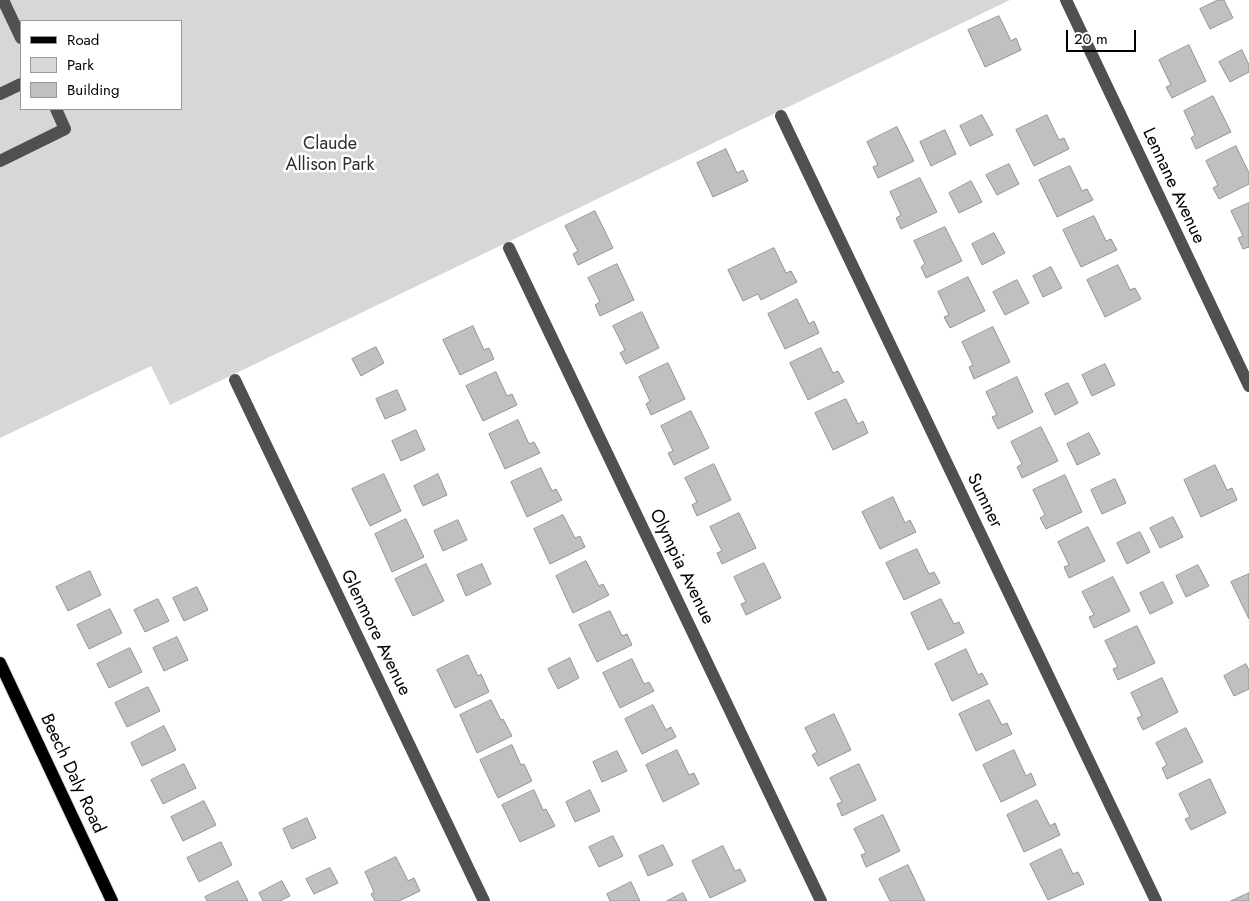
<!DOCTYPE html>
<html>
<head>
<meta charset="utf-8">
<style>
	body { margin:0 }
	#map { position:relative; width:1249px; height:901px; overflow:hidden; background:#fff; font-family:Jost,sans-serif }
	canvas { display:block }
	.legend { position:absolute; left:20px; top:20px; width:162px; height:90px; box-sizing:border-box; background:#fff; border:1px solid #999; margin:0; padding:6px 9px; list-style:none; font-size:15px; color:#000 }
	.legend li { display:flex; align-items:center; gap:10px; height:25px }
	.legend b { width:25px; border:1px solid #999 }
	.scale { position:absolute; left:1066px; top:30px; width:70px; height:22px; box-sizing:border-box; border:2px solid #000; border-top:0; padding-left:6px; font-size:15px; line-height:18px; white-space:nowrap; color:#000; -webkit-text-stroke:4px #fff; paint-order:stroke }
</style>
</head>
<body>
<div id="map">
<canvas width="1249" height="901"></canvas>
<ul class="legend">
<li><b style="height:6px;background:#000"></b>Road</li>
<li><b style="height:14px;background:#d7d7d7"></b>Park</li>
<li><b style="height:14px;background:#c0c0c0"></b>Building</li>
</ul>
<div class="scale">20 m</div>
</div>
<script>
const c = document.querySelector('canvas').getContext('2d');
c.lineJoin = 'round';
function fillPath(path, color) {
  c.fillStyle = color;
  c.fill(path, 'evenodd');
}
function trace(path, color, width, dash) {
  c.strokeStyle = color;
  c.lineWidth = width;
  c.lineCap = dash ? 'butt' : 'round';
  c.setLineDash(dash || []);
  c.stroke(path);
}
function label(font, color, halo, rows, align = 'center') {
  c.font = font + ' Jost,sans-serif';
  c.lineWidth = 5;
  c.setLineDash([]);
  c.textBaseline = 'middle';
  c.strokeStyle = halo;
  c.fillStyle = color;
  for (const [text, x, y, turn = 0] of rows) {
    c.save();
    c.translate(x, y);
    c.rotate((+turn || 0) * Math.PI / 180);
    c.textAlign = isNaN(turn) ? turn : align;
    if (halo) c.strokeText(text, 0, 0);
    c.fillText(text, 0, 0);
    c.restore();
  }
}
const green = new Path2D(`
	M0,0H1010L170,405L151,366L0,438ZM21,21H181V109H21Z`);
const building = new Path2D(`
	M1218,0H1224L1233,18L1210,29L1200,9Z
	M999,16L1011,41L1016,38L1021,50L985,67L968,30Z
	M1189,45L1206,81L1172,98L1166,87L1171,85L1159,60Z
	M1242,50L1249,65V72L1230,82L1219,62Z
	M1213,96L1231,132L1196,149L1191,138L1195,135L1184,111Z
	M982,115L993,135L970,146L960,126Z
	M1047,115L1059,140L1064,138L1069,149L1034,166L1016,130Z
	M897,127L914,161L878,178L873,167L878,165L867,142Z
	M945,130L956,154L931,166L920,142Z
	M1236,146L1249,173V184L1219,199L1213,188L1218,185L1206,161Z
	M726,149L737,173L743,170L748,181L713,197L697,163Z
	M1009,164L1019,184L997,195L986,175Z
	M1070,166L1082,191L1087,189L1093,200L1057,217L1039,180Z
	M920,178L937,212L901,229L896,218L901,215L890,192Z
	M971,181L982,202L959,213L949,193Z
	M1249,203V247L1243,249L1238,238L1243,236L1231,211Z
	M595,211L613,248L578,265L573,254L578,251L565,226Z
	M1094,216L1106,241L1111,239L1117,250L1081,267L1063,230Z
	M945,227L962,261L926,278L921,267L925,264L914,241Z
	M994,233L1005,253L982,265L972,244Z
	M774,248L786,273L791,271L797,282L761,300L758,294L743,301L728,270Z
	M617,264L634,300L600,316L595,305L600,302L588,278Z
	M1118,265L1130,290L1135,288L1141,299L1105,317L1087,280Z
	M1051,267L1062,288L1043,297L1033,276Z
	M968,277L985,311L950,328L944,317L949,315L938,292Z
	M1017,280L1029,303L1005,315L993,292Z
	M797,299L809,324L814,321L819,333L785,349L768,314Z
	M642,312L659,348L626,364L620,353L625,350L613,326Z
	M473,326L484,350L489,348L494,359L460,375L443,340Z
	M993,327L1010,362L974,379L969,367L973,365L962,342Z
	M376,347L384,363L361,376L352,359Z
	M821,348L833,373L838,371L844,382L808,400L790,363Z
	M668,363L685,399L651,415L646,404L650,401L639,377Z
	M1105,364L1115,385L1092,396L1082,375Z
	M496,372L507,396L512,394L517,405L483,421L466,386Z
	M1017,377L1033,412L998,429L992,417L997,415L986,392Z
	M1068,383L1078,403L1055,415L1045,394Z
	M397,390L406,410L385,419L376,399Z
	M846,399L858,424L863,421L868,433L833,450L815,413Z
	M691,411L709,448L674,465L668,453L673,451L661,426Z
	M518,420L529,444L534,442L540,453L505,469L489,434Z
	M1041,427L1058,461L1022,478L1017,467L1022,464L1011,442Z
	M416,430L425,450L401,461L392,441Z
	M1089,433L1100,454L1077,465L1067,444Z
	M714,464L731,500L697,516L692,505L697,502L685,478Z
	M1215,465L1227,490L1232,488L1237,500L1201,517L1184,480Z
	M541,468L552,491L556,489L562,500L527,517L511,482Z
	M384,474L401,511L370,526L352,489Z
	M438,474L447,495L423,506L414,486Z
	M1065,475L1082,512L1046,529L1040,518L1045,515L1033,490Z
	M1115,479L1126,503L1102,514L1091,490Z
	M893,497L905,523L910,520L916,532L880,549L862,512Z
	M739,513L756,548L722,564L717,553L722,551L710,527Z
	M563,515L575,538L580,536L585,547L550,564L534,529Z
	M1173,517L1183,537L1160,548L1150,528Z
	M406,519L424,557L392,572L375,534Z
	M458,520L467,540L443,551L434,531Z
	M1088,527L1105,561L1069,578L1064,567L1069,565L1058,542Z
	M1140,532L1150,552L1127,564L1117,543Z
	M917,549L929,574L934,572L940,583L904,600L886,563Z
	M586,561L599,586L603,584L609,595L573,613L556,576Z
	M764,563L781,598L746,615L741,604L746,602L734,577Z
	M426,564L444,601L413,616L395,579Z
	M482,564L491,584L466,596L457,575Z
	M1198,565L1209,586L1186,597L1176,576Z
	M90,571L101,595L68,611L56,587Z
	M1249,574V619L1231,582Z
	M1113,577L1130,611L1094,628L1089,617L1094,615L1082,592Z
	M1163,582L1173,603L1150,614L1140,593Z
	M197,587L208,610L184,621L173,598Z
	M158,599L169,621L145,632L134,610Z
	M941,599L954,624L959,622L964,633L928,650L911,613Z
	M110,609L122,633L89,649L77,625Z
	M610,611L622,636L627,634L632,645L597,662L579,625Z
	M1137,626L1155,663L1118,680L1113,669L1118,667L1105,641Z
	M177,637L188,660L164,671L153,648Z
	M130,648L142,672L109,688L97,664Z
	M966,649L978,675L982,673L988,684L952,701L935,664Z
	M468,655L478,676L481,674L489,692L455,708L437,670Z
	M570,658L579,678L558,689L548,669Z
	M632,659L644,684L649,682L654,691L620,708L603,673Z
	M1246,664L1249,670V689L1234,696L1224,676Z
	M1162,678L1178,712L1143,730L1137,718L1142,716L1131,693Z
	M148,687L160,711L127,727L115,703Z
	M491,700L501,720L503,719L512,736L477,753L460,715Z
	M989,700L1002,725L1007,723L1012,734L976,751L959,714Z
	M653,705L666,730L671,727L676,737L642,754L625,719Z
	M834,714L851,750L818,766L812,755L817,752L805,728Z
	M164,726L176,750L142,766L131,743Z
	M1186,728L1203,762L1167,779L1162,768L1167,765L1156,743Z
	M512,745L521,765L524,764L532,781L498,798L480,760Z
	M677,750L689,775L694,773L699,784L663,802L646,765Z
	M1014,750L1026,776L1031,773L1036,785L1001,802L983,765Z
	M617,751L627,771L602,782L593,762Z
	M184,764L196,788L163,804L151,780Z
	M859,764L876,800L842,816L837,804L842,802L830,778Z
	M1210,779L1226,813L1191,830L1185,819L1190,817L1179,794Z
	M534,790L543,810L546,809L555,826L520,842L502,805Z
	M590,790L600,811L575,822L566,802Z
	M1037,800L1050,826L1055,823L1060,835L1024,852L1007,815Z
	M204,801L216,825L183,841L171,817Z
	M883,815L900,851L866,867L861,855L866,853L854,829Z
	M307,818L316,838L292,849L283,829Z
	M613,836L623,856L599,867L589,847Z
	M221,842L232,865L199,882L187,858Z
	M663,845L673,865L648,876L639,856Z
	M723,846L735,871L740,869L746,881L710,898L692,861Z
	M1061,849L1073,874L1078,872L1084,884L1048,900L1030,864Z
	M396,857L408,881L414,878L420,891L399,901H375L371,894L374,892L365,872Z
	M908,865L925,901H890L879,879Z
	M330,868L338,883L314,894L306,879Z
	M238,881L248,901H207L205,897Z
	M282,881L290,896L280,901H263L259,893Z
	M631,882L640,901H610L607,894Z
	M683,893L687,901H667Z
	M1249,893V901H1231Z`);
const minor = new Path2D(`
	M3,0L21,38
	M1066,0L1249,386
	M0,94L21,84
	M781,116L1156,901
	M0,161L65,129L56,109
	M509,248L821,901
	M235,380L484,901`);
const major = new Path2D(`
	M0,663L112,901`);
const parkNames = [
	["Claude",330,145],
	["Allison Park",330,166]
];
const streetNames = [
	["Lennane Avenue",1173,186,65],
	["Sumner",984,501,64],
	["Olympia Avenue",681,567,64],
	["Glenmore Avenue",375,633,64],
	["Beech Daly Road",72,774,65]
];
fillPath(green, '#d7d7d7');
fillPath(building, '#c0c0c0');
trace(building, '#949494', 1);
trace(major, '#dbdbdb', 14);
trace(minor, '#505050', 12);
trace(major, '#000', 12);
label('18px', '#2e2e2e', '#fff', parkNames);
label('18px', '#000', '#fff', streetNames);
</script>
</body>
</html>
